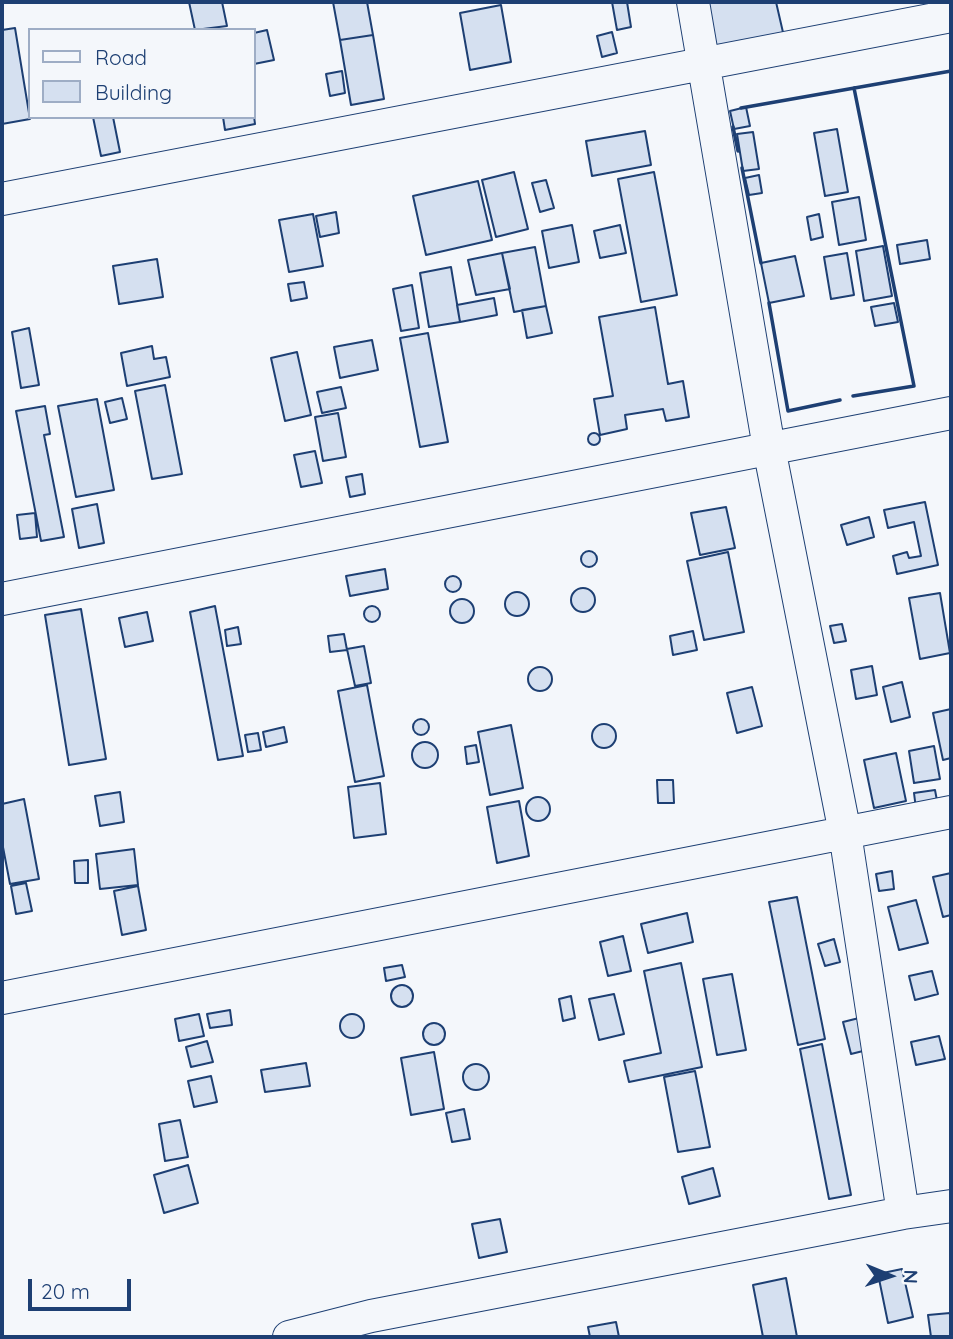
<!DOCTYPE html>
<html>
<head>
<meta charset="utf-8">
<style>
	body { margin:0 }
	#map { position:relative; width:953px; height:1339px; overflow:hidden; background:#f4f7fb; font-family:Quicksand,sans-serif }
	canvas { display:block }
	.frame { position:absolute; inset:0; border:4px solid #1d3f73; pointer-events:none }
	.legend { position:absolute; left:28px; top:28px; width:228px; height:91px; box-sizing:border-box; background:#f4f7fb; border:2px solid #9eadc5; margin:0; padding:9px 12px; list-style:none; font-size:21px; color:#1d3f73 }
	.legend li { display:flex; align-items:center; gap:14px; height:35px }
	.legend b { width:35px; border:2px solid #9eadc5 }
	.north { position:absolute; left:855px; top:1241px; width:70px; height:70px; -webkit-text-stroke:5px #f4f7fb; paint-order:stroke; rotate:92deg; font-size:19px; font-weight:700; line-height:28px; text-align:center; color:#1d3f73 }
	.north::after { content:''; display:block; margin:auto; width:24px; height:32px; background:#1d3f73; clip-path:polygon(50% 0,100% 100%,50% 72%,0 100%) }
	.scale { position:absolute; left:28px; top:1279px; width:103px; height:32px; box-sizing:border-box; border:4px solid #1d3f73; border-top:0; padding-left:9px; font-size:21px; line-height:24px; white-space:nowrap; color:#1d3f73; -webkit-text-stroke:5px #f4f7fb; paint-order:stroke }
</style>
</head>
<body>
<div id="map">
<canvas width="953" height="1339"></canvas>
<div class="frame"></div>
<ul class="legend">
<li><b style="height:9px;background:#f4f7fb"></b>Road</li>
<li><b style="height:19px;background:#d5e0f0"></b>Building</li>
</ul>
<div class="north">N</div>
<div class="scale">20 m</div>
</div>
<script>
const c = document.querySelector('canvas').getContext('2d');
c.lineJoin = 'round';
function fillPath(path, color) {
  c.fillStyle = color;
  c.fill(path, 'evenodd');
}
function trace(path, color, width, dash) {
  c.strokeStyle = color;
  c.lineWidth = width;
  c.lineCap = dash ? 'butt' : 'round';
  c.setLineDash(dash || []);
  c.stroke(path);
}
const building = new Path2D(`
	M189,2H222L227,26L195,30Z
	M333,2H367L373,35L340,40Z
	M612,2H627L631,27L617,30Z
	M705,2H776L785,41L716,55Z
	M501,5L511,62L470,70L460,13Z
	M15,28L30,119L2,124V30Z
	M267,30L274,60L254,64V33Z
	M612,32L617,53L602,57L597,36Z
	M373,35L384,99L351,105L340,40Z
	M342,71L345,93L330,96L326,74Z
	M746,107L750,126L734,129L730,111Z
	M254,116L255,124L225,130L223,117Z
	M93,117H113L120,152L101,156Z
	M837,129L848,192L825,196L814,133Z
	M645,131L651,165L592,176L586,141Z
	M753,132L759,169L743,171L737,134Z
	M514,172L528,229L496,237L482,180Z
	M654,172L677,295L641,302L618,179Z
	M759,175L762,193L749,195L745,178Z
	M546,180L554,208L540,212L532,183Z
	M478,181L492,240L426,255L413,196Z
	M859,197L866,240L839,245L832,202Z
	M336,212L339,233L320,237L316,216Z
	M313,214L323,266L289,272L279,220Z
	M819,214L823,237L811,240L807,217Z
	M572,225L579,262L549,268L542,231Z
	M620,225L626,253L600,258L594,231Z
	M927,240L930,259L900,264L897,245Z
	M883,246L892,296L864,301L856,251Z
	M535,247L546,306L514,312L502,253Z
	M502,253L510,289L476,295L468,260Z
	M847,253L854,295L831,299L824,257Z
	M795,256L804,296L769,303L761,263Z
	M157,259L163,297L119,304L113,266Z
	M451,267L460,322L429,327L420,273Z
	M304,282L307,298L291,301L288,284Z
	M412,285L419,328L401,331L393,289Z
	M494,298L497,315L460,322L457,305Z
	M894,303L898,322L875,326L871,307Z
	M546,306L552,333L527,338L522,310Z
	M655,307L668,384L683,381L689,417L666,421L663,409L625,415L627,429L600,435L594,399L613,396L599,317Z
	M29,328L39,385L21,388L12,332Z
	M428,333L448,442L420,447L400,338Z
	M372,340L378,370L340,378L334,347Z
	M152,346L154,359L166,357L170,377L127,386L121,353Z
	M297,352L311,415L285,421L271,358Z
	M165,385L182,474L152,479L135,391Z
	M341,387L346,408L322,413L317,392Z
	M122,398L127,419L110,423L105,402Z
	M97,399L114,490L76,497L58,406Z
	M45,406L50,434L44,435L64,537L41,541L16,411Z
	M338,413L346,457L323,461L315,417Z
	M588 439a6 6 0 1 1 12 0a6 6 0 1 1-12 0Z
	M315,451L322,483L301,487L294,455Z
	M362,474L365,494L350,497L346,477Z
	M925,502L938,565L897,574L893,556L907,552L909,558L921,556L914,522L888,528L884,510Z
	M97,504L104,543L79,548L72,509Z
	M726,507L735,548L700,555L691,513Z
	M35,513L37,537L20,539L17,515Z
	M869,517L874,537L847,545L841,525Z
	M581 559a8 8 0 1 1 16 0a8 8 0 1 1-16 0Z
	M728,552L744,632L704,640L687,561Z
	M385,569L388,589L350,596L346,576Z
	M445 584a8 8 0 1 1 16 0a8 8 0 1 1-16 0Z
	M571 600a12 12 0 1 1 24 0a12 12 0 1 1-24 0Z
	M505 604a12 12 0 1 1 24 0a12 12 0 1 1-24 0Z
	M940,593L950,653L920,659L909,598Z
	M450 611a12 12 0 1 1 24 0a12 12 0 1 1-24 0Z
	M364 614a8 8 0 1 1 16 0a8 8 0 1 1-16 0Z
	M215,606L243,756L218,760L190,612Z
	M81,609L106,759L69,765L45,615Z
	M147,612L153,641L125,647L119,618Z
	M842,624L846,641L834,643L830,626Z
	M238,627L241,644L227,646L225,630Z
	M693,631L697,650L673,655L670,636Z
	M344,634L347,650L330,652L328,636Z
	M364,646L371,683L355,686L347,649Z
	M872,666L877,695L856,699L851,670Z
	M528 679a12 12 0 1 1 24 0a12 12 0 1 1-24 0Z
	M902,682L910,717L891,722L883,687Z
	M367,685L384,776L355,782L338,691Z
	M752,687L762,726L737,733L727,693Z
	M951,709V758L943,760L933,713Z
	M413 727a8 8 0 1 1 16 0a8 8 0 1 1-16 0Z
	M592 736a12 12 0 1 1 24 0a12 12 0 1 1-24 0Z
	M511,725L523,788L490,795L478,732Z
	M284,727L287,742L266,747L263,732Z
	M258,733L261,750L248,752L245,735Z
	M412 755a13 13 0 1 1 26 0a13 13 0 1 1-26 0Z
	M476,745L479,762L467,764L465,747Z
	M934,746L940,779L914,783L909,751Z
	M896,753L906,801L874,808L864,760Z
	M657,780H673L674,803H658Z
	M380,783L386,834L354,838L348,787Z
	M935,790L938,806L916,809L914,793Z
	M120,792L124,822L100,826L95,796Z
	M526 809a12 12 0 1 1 24 0a12 12 0 1 1-24 0Z
	M24,799L39,879L10,884L2,842V804Z
	M519,801L529,856L497,863L487,807Z
	M134,849L138,885L100,889L96,854Z
	M88,860V883H75L74,861Z
	M892,871L894,889L879,891L876,874Z
	M951,873V915L943,917L933,877Z
	M26,883L32,911L16,914L11,886Z
	M138,886L146,930L122,935L114,891Z
	M797,897L825,1039L798,1045L769,902Z
	M916,900L928,943L899,950L888,907Z
	M687,913L693,942L648,953L641,924Z
	M623,936L631,971L608,976L600,942Z
	M834,939L840,962L825,966L818,944Z
	M681,963L702,1067L629,1082L624,1061L661,1053L644,971Z
	M402,965L405,977L386,981L384,968Z
	M932,971L938,994L915,1000L909,976Z
	M732,974L746,1050L717,1055L703,979Z
	M391 996a11 11 0 1 1 22 0a11 11 0 1 1-22 0Z
	M614,994L624,1034L599,1040L589,999Z
	M571,996L575,1018L563,1021L559,999Z
	M230,1010L232,1025L210,1028L207,1014Z
	M340 1026a12 12 0 1 1 24 0a12 12 0 1 1-24 0Z
	M199,1014L204,1036L179,1041L175,1019Z
	M863,1017L871,1049L851,1054L843,1022Z
	M423 1034a11 11 0 1 1 22 0a11 11 0 1 1-22 0Z
	M939,1036L945,1059L916,1065L911,1042Z
	M207,1041L213,1062L191,1067L186,1047Z
	M822,1044L851,1195L829,1199L800,1049Z
	M434,1052L444,1109L411,1115L401,1058Z
	M306,1063L310,1086L265,1092L261,1070Z
	M463 1077a13 13 0 1 1 26 0a13 13 0 1 1-26 0Z
	M695,1071L710,1147L678,1152L664,1077Z
	M211,1076L217,1102L194,1107L188,1081Z
	M464,1109L470,1139L452,1142L446,1113Z
	M180,1120L188,1157L165,1161L159,1124Z
	M188,1165L198,1203L164,1213L154,1175Z
	M713,1168L720,1196L689,1204L682,1177Z
	M500,1219L507,1252L479,1258L472,1224Z
	M902,1269L913,1317L888,1323L878,1274Z
	M786,1278L797,1337H763L753,1285Z
	M950,1313L951,1337H931L928,1315Z
	M616,1322L619,1337H590L588,1327Z`);
const street = new Path2D(`
	M693,2L769,448L845,833L903,1213
	M2,199L951,16
	M2,599L951,413
	M2,998L951,812
	M289,1337L371,1316L903,1213L951,1206`);
const wall = new Path2D(`
	M741,108L951,71
	M733,127L738,151
	M742,168L761,263
	M769,303L788,411L840,400
	M853,396L914,386L854,88`);
fillPath(building, '#d5e0f0');
trace(building, '#1d3f73', 2);
trace(street, '#1d3f73', 34);
trace(street, '#f4f7fb', 32);
trace(wall, '#1d3f73', 3.5);
</script>
</body>
</html>
